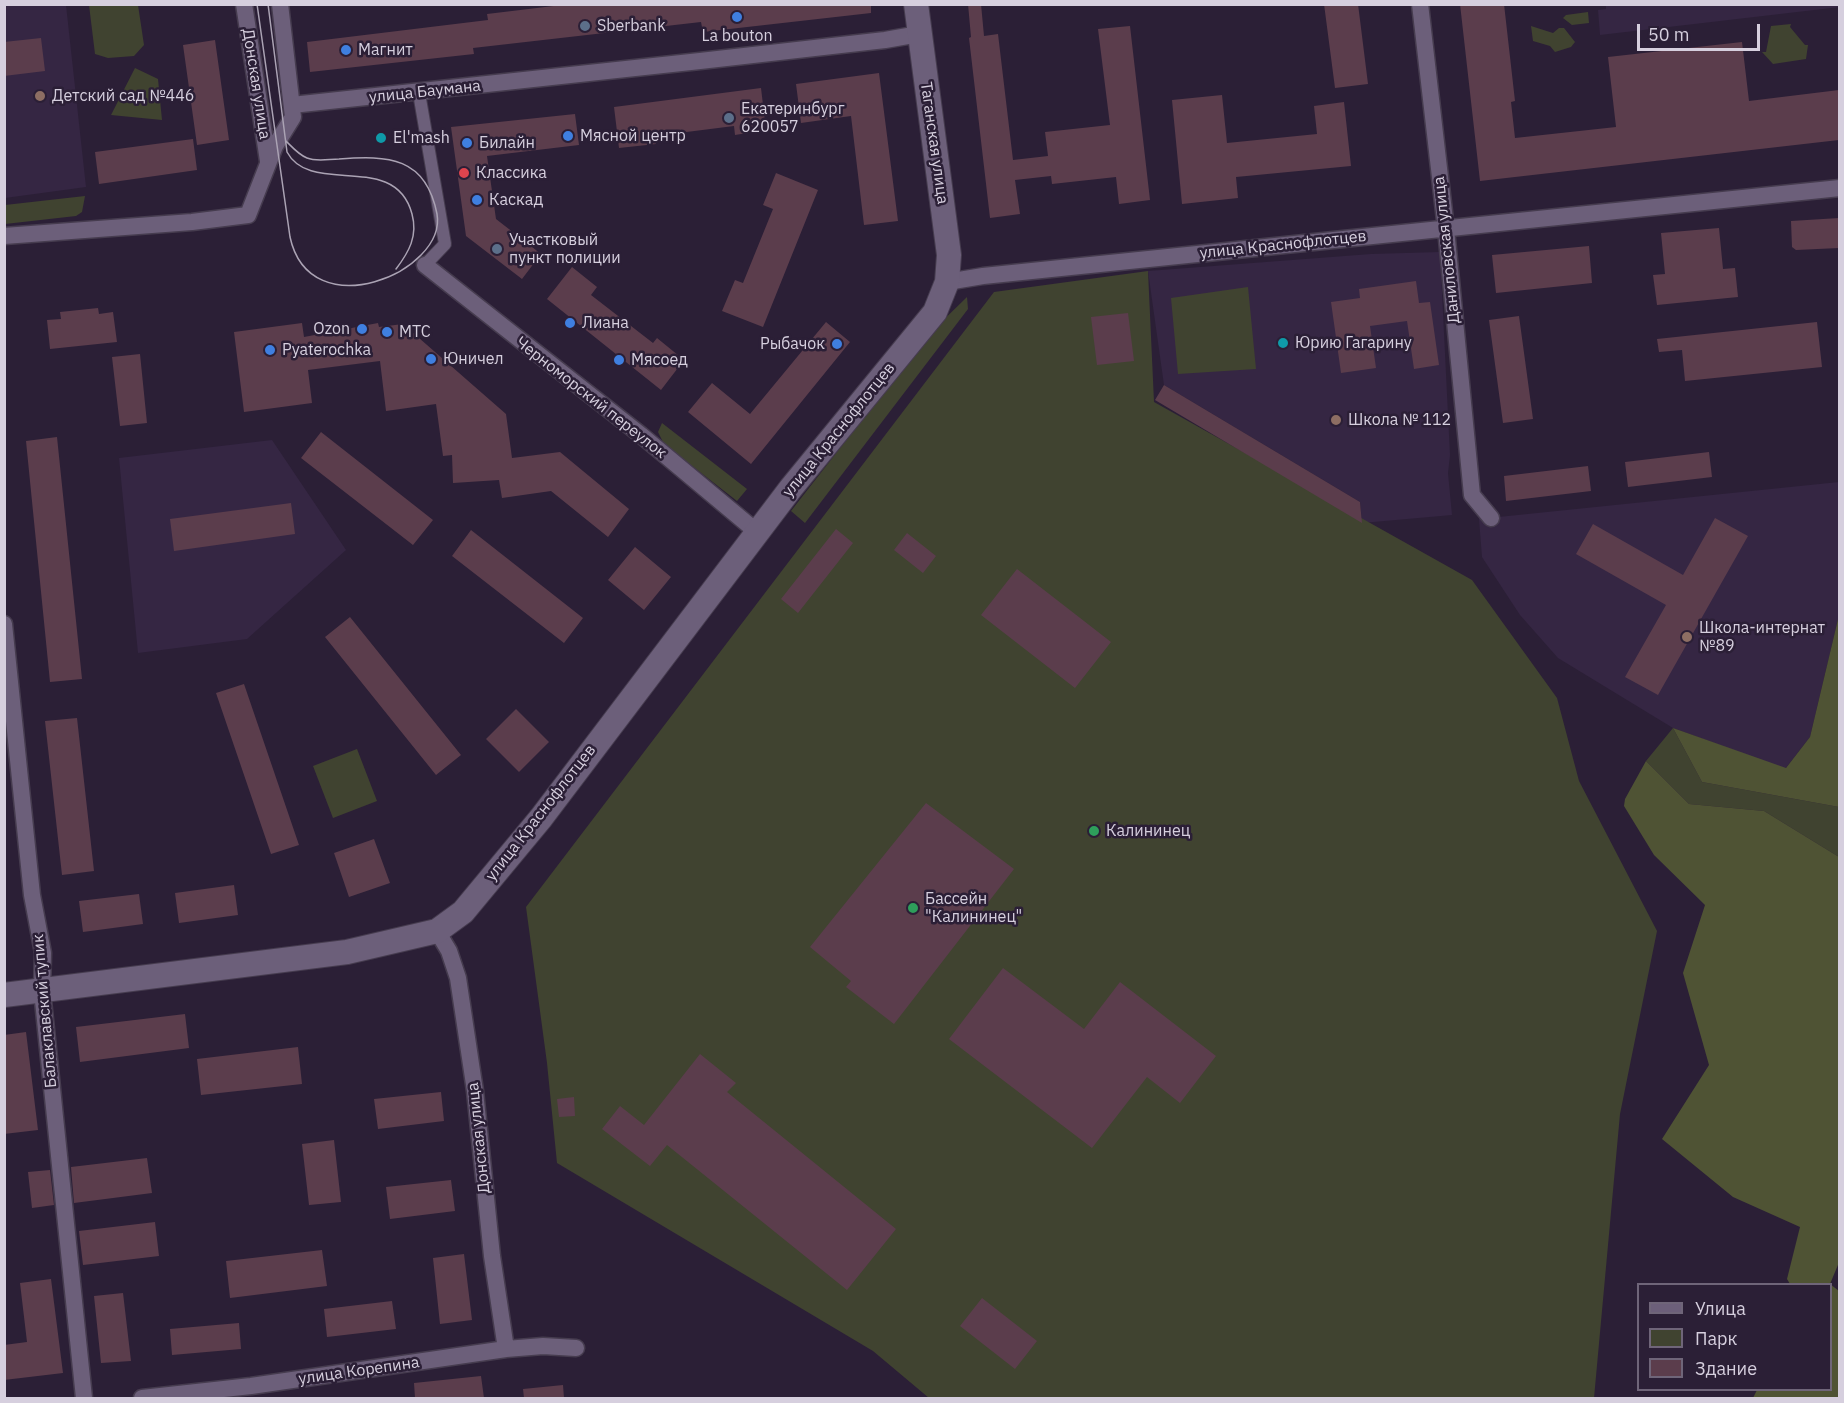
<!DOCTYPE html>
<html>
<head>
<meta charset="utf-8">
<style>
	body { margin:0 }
	#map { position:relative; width:1844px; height:1403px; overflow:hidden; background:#2b1f36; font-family:"IBM Plex Sans",sans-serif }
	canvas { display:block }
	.frame { position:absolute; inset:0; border:6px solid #d6cfde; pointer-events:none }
	.legend { position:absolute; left:1637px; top:1283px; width:195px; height:108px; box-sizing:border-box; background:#2b1f36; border:2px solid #6f6579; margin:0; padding:8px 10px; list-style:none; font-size:18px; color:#d6cfde }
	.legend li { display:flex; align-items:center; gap:12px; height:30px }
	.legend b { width:30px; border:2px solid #6f6579 }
	.scale { position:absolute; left:1637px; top:24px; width:123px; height:27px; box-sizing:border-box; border:3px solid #d6cfde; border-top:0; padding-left:8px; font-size:18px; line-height:21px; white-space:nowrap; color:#d6cfde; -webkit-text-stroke:4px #2b1f36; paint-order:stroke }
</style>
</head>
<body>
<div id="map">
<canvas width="1844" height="1403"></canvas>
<div class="frame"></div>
<ul class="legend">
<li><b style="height:8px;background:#6c5f7a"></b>Улица</li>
<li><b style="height:16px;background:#404330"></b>Парк</li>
<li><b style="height:16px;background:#5b3d4c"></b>Здание</li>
</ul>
<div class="scale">50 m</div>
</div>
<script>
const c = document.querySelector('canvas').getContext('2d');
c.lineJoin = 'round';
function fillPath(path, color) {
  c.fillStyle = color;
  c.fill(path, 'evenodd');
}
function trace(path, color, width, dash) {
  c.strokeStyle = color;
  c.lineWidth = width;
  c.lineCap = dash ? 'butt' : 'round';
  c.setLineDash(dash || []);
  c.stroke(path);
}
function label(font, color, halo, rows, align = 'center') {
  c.font = font + ' "IBM Plex Sans",sans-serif';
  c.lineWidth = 5;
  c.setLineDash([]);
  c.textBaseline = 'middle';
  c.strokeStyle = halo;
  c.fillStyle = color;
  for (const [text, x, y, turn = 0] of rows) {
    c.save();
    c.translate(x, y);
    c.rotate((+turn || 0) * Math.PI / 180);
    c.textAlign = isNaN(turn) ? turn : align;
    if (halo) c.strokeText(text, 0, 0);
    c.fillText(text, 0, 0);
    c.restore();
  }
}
const built = new Path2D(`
	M1606,4H1839L1840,7L1600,35L1598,10L1606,9Z
	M4,5H66L86,187L5,198Z
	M1440,252L1450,455L1448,473L1452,515L1362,523L1360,502L1164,385L1148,271L1371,254Z
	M272,440L346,550L247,639L138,653L119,458Z
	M1839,482V615L1810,737L1785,769L1673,728L1558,658L1520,615L1482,557L1479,519Z`);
const green = new Path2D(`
	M89,5H138L144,45L134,56L108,58L95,54Z
	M1588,12L1589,23L1572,25L1563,18L1566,15Z
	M1791,24L1790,27L1805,45H1808L1806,59L1773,64L1762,52H1766L1771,26Z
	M1531,26L1553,33L1559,28H1564L1575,42L1571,47L1555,52L1550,46L1533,41Z
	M135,68L158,79L162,120L111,115Z
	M85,196L82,212L76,216L5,224V205Z
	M1148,271L1154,402L1472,580L1557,698L1579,781L1657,931L1620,1114L1594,1398H929L873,1351L557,1163L547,1063L526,907L994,292Z
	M1248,287L1256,369L1178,374L1171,298Z
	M967,297L968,309L805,523L791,511L929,334Z
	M662,423L747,489L737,501L664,444L658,432Z
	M1673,728L1702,782L1839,807V857L1764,811L1689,804L1646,761Z
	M357,749L377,801L333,818L313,766Z`);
const forest = new Path2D(`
	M1839,615V807L1702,782L1673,728L1786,768L1810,737Z
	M1646,761L1689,804L1764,811L1839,857L1840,1260L1830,1284L1839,1291V1398H1753L1757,1390H1830V1284H1790L1787,1279L1800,1227L1733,1197L1662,1139L1709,1065L1683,973L1705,905L1654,855L1624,806L1625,799Z`);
const building = new Path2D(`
	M570,4H871V13L703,32L701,22L473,48L474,54L310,72L307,42L488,20L487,14Z
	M968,4H981L984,36L998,34L1013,160L1048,156L1045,132L1110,125L1098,29L1130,26L1150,200L1119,204L1116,177L1052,184L1051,176L1015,180L1020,214L990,218L969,38L971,37Z
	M1324,4H1358L1368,84L1335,88Z
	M1460,4H1504L1515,101L1511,102L1515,138L1616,127L1608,57L1742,42L1749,101L1839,90V140L1480,181Z
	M41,38L45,71L4,76V42Z
	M215,40L229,140L197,145L183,45Z
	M879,73L898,221L864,225L851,116L801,123L796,84Z
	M761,88L766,130L735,135L734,126L655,136L656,144L619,148L614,107Z
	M1222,95L1227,143L1317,134L1314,106L1344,102L1351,166L1236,177L1238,198L1182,204L1172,100Z
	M575,114L579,145L487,156L496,219L541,254L522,279L466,236L451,127Z
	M193,139L197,170L99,184L95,152Z
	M776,173L818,190L763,327L722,311L735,280L743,283L773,209L763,205Z
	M1839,218V248L1796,250L1792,247L1791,221Z
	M1719,228L1723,269L1735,268L1738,297L1657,305L1653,275L1665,274L1661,233Z
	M1589,246L1592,283L1496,293L1492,255Z
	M572,267L597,287L591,295L653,343L657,338L684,360L661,390L547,299Z
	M1416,281L1419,303L1430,302L1439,365L1414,369L1407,321L1370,326L1376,368L1341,373L1331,302L1360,298L1359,289Z
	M98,308L99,314L113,312L117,342L50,349L47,320L61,319L60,312Z
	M1128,313L1134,361L1097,365L1091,317Z
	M1519,316L1533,419L1503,423L1489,320Z
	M826,322L850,342L751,464L688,412L712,383L750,414Z
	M1817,322L1822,367L1685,381L1682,350L1659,352L1657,339Z
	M302,323L304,337L378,323L379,327L403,324L506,414L512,458L560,452L629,509L608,537L551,491L502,498L499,480L453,483L452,455L443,456L436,404L386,411L380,361L308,370L312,403L244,412L234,332Z
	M140,354L147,423L120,426L112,357Z
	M1164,385L1360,502L1362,523L1155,400Z
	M321,432L433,520L413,545L301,458Z
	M57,437L82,679L50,682L26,441Z
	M1709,452L1712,477L1628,487L1625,462Z
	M1588,466L1591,491L1506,501L1504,476Z
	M291,503L295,534L174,551L170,519Z
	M1715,518L1748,536L1658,695L1625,677L1666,605L1576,554L1593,524L1683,575Z
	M836,529L853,543L798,613L781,599Z
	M471,530L583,618L564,643L452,556Z
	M907,533L936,556L923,573L894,550Z
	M635,547L671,577L644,610L608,580Z
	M1017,569L1111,642L1075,688L981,615Z
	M350,617L461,755L436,775L325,637Z
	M244,684L299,845L271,854L216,693Z
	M516,709L549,742L519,772L486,739Z
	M77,718L94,871L62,875L45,721Z
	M926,803L1014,869L894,1024L846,987L851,981L810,947Z
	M374,839L390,883L349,897L334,853Z
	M234,885L238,915L179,923L175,893Z
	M139,894L143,924L83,932L79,901Z
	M1003,968L1084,1029L1120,982L1216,1056L1180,1103L1147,1077L1092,1148L949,1039Z
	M185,1014L189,1048L80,1062L76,1027Z
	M26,1032L38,1130L4,1134V1035Z
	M298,1047L302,1084L201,1095L197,1059Z
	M700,1054L736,1083L727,1092L896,1229L847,1290L667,1145L650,1166L602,1129L620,1106L644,1125Z
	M441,1092L444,1121L378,1129L374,1099Z
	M574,1097L575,1116L559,1117L557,1099Z
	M334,1140L341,1202L309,1205L302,1144Z
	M147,1158L152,1193L74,1203L71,1167Z
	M50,1170L54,1205L32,1208L28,1172Z
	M451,1180L455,1211L390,1219L386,1187Z
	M155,1222L159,1256L83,1265L79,1231Z
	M322,1250L327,1286L230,1298L226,1261Z
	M464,1254L472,1320L440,1324L433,1258Z
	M51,1279L63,1373L4,1380V1345L27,1342L20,1283Z
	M123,1293L131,1361L101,1363L94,1296Z
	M982,1298L1037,1341L1015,1369L960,1326Z
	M392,1301L396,1329L327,1337L324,1309Z
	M239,1323L241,1349L172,1355L170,1329Z
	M481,1376L484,1398H415L414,1383Z
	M563,1385L564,1398H524L523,1389Z`);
const pedestrian = new Path2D(`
	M419,93L445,244L425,265`);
const minor = new Path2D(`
	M244,4L268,161
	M1420,4L1446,229L1472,495L1491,518
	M292,105L700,61L885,40L919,34
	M4,236L192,222L248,215L275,146L293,117L280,4
	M425,265L641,435L757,532
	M947,282L983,276L1840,188
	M4,624L32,895L43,953L42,991L84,1398
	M437,931L449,951L458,978L475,1091L492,1256L506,1349
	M142,1398L251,1386L506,1349L543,1346L576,1348`);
const secondary = new Path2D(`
	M4,995L347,952L437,931L463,912L541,818L791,488L935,312L947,282L949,255L916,4`);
const tram = new Path2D(`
	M257,4L290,237C310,329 447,272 437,214C426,157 388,155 339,159C329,159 317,162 307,158C299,155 292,147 286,141
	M268,4L287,152C311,197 395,150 412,214C418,236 409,252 396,269`);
const markers = [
	[737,17,6,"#3f7fe0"],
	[585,26,6,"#5c6f8a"],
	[346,50,6,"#3f7fe0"],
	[40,96,6,"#8d6e63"],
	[729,118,6,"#5c6f8a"],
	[568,136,6,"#3f7fe0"],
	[381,138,6,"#0f9aa8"],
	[467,143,6,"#3f7fe0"],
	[464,173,6,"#e0444e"],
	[477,200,6,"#3f7fe0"],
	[497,249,6,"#5c6f8a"],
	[570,323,6,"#3f7fe0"],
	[362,329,6,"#3f7fe0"],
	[387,332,6,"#3f7fe0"],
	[1283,343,6,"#0f9aa8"],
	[837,344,6,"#3f7fe0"],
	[270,350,6,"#3f7fe0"],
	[431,359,6,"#3f7fe0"],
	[619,360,6,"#3f7fe0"],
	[1336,420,6,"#8d6e63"],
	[1687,637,6,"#8d6e63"],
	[1094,831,6,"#2e9e5b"],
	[913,908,6,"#2e9e5b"]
];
const poiNames = [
	["Sberbank",597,26],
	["La bouton",737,36,"center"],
	["Магнит",358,50],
	["Детский сад №446",52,96],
	["Екатеринбург",741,109],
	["620057",741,127],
	["Мясной центр",580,136],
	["El'mash",393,138],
	["Билайн",479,143],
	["Классика",476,173],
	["Каскад",489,200],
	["Участковый",509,240],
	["пункт полиции",509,258],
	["Лиана",582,323],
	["Ozon",350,329,"right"],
	["МТС",399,332],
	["Юрию Гагарину",1295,343],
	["Рыбачок",825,344,"right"],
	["Pyaterochka",282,350],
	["Юничел",443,359],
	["Мясоед",631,360],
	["Школа № 112",1348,420],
	["Школа-интернат",1699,628],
	["№89",1699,646],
	["Калининец",1106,831],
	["Бассейн",925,899],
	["\"Калининец\"",925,917]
];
const streetNames = [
	["Донская улица",256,84,81],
	["улица Баумана",425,92,-6],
	["Таганская улица",934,143,82],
	["улица Краснофлотцев",1283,245,-6],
	["Даниловская улица",1447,250,-96],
	["Черноморский переулок",591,398,38],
	["улица Краснофлотцев",839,430,-51],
	["улица Краснофлотцев",541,813,-52],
	["Балаклавский тупик",45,1011,-95],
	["Донская улица",479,1138,-96],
	["улица Корепина",359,1371,-8]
];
fillPath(built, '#352643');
fillPath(green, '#404330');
fillPath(forest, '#4f5334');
fillPath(building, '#5b3d4c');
trace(pedestrian, '#463c4f', 14);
trace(minor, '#463c4f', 19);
trace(secondary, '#463c4f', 26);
trace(pedestrian, '#6c5f7a', 12);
trace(minor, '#6c5f7a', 16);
trace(secondary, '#6c5f7a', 24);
trace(tram, '#aba3b4', 1.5);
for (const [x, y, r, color] of markers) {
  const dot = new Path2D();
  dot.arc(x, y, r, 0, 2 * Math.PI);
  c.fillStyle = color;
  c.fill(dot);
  trace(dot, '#2b1f36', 2);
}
label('16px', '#d6cfde', '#2b1f36', poiNames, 'left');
label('16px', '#d6cfde', '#2b1f36', streetNames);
</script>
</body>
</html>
